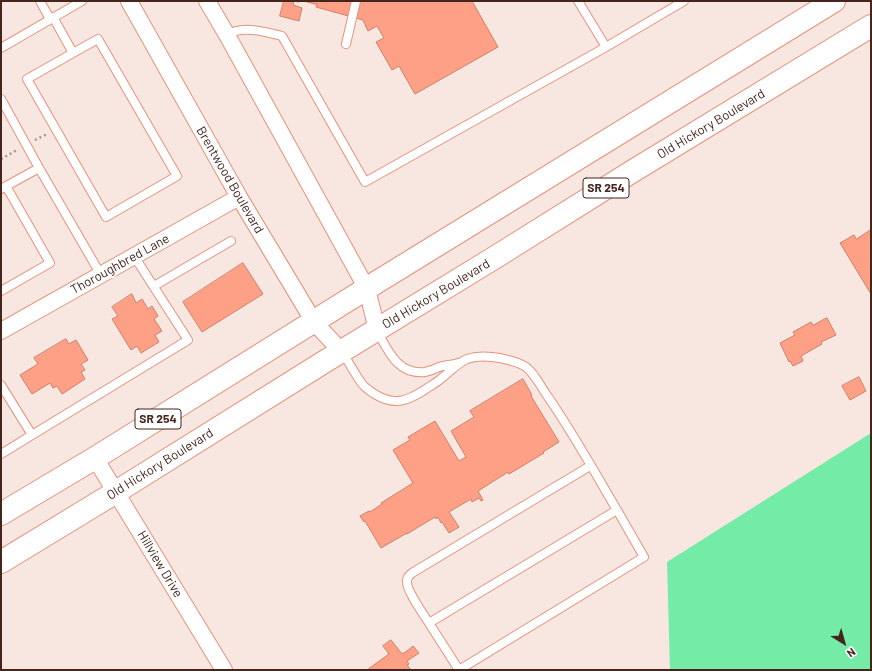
<!DOCTYPE html>
<html>
<head>
<meta charset="utf-8">
<style>
	body { margin:0 }
	#map { position:relative; width:872px; height:671px; overflow:hidden; background:#f8e6e1; font-family:Barlow,sans-serif }
	canvas { display:block }
	.frame { position:absolute; inset:0; border:2px solid #46251c; pointer-events:none }
	.north { position:absolute; left:824px; top:623px; width:40px; height:40px; -webkit-text-stroke:3px #fff; paint-order:stroke; rotate:143deg; font-size:11px; font-weight:700; line-height:16px; text-align:center; color:#46251c }
	.north::after { content:''; display:block; margin:auto; width:14px; height:18px; background:#46251c; clip-path:polygon(50% 0,100% 100%,50% 72%,0 100%) }
</style>
</head>
<body>
<div id="map">
<canvas width="872" height="671"></canvas>
<div class="frame"></div>
<div class="north">N</div>
</div>
<script>
const c = document.querySelector('canvas').getContext('2d');
c.lineJoin = 'round';
function fillPath(path, color) {
  c.fillStyle = color;
  c.fill(path, 'evenodd');
}
function trace(path, color, width, dash) {
  c.strokeStyle = color;
  c.lineWidth = width;
  c.lineCap = dash ? 'butt' : 'round';
  c.setLineDash(dash || []);
  c.stroke(path);
}
function label(font, color, halo, rows, align = 'center') {
  c.font = font + ' Barlow,sans-serif';
  c.lineWidth = 4;
  c.setLineDash([]);
  c.textBaseline = 'middle';
  c.strokeStyle = halo;
  c.fillStyle = color;
  for (const [text, x, y, turn = 0] of rows) {
    c.save();
    c.translate(x, y);
    c.rotate((+turn || 0) * Math.PI / 180);
    c.textAlign = isNaN(turn) ? turn : align;
    if (halo) c.strokeText(text, 0, 0);
    c.fillText(text, 0, 0);
    c.restore();
  }
}
const green = new Path2D(`
	M871,433V670H670L667,562Z`);
const building = new Path2D(`
	M284,1H300L299,2L294,1L293,5L302,8L299,21L280,16Z
	M304,1H472L498,47L415,94L399,66L392,70L376,42L384,38L377,26L368,31L363,20L316,7L317,5Z
	M871,230V294L840,243L854,235L856,239Z
	M243,263L263,294L202,332L183,302Z
	M132,294L136,303L142,299L148,309L152,306L158,316L154,319L162,331L155,335L159,342L141,353L137,346L131,350L112,319L118,316L112,307Z
	M827,318L836,335L821,342L822,344L801,356L803,361L793,366L790,361L789,362L780,343L795,335L793,332L811,322L813,325Z
	M66,339L69,344L76,340L88,360L81,364L85,370L81,372L85,379L62,394L57,386L53,388L50,383L32,394L20,375L38,364L34,358Z
	M859,377L866,391L850,400L842,386Z
	M523,379L532,395L531,396L559,442L543,452L544,453L509,474L508,472L478,491L483,500L481,501L479,498L472,502L471,499L449,512L459,527L449,533L442,522L441,523L438,517L436,519L435,517L407,534V533L381,548L365,521L364,522L360,516L369,511L370,512L382,504L381,503L413,483L393,450L410,440L408,437L435,421L459,461L466,457L451,431L474,417L470,411Z
	M391,640L402,654L407,651L413,646L419,653L407,661L409,664L407,665L411,670H367L389,654L383,646Z`);
const path = new Path2D(`
	M35,140L47,134
	M1,159L17,150`);
const lane = new Path2D(`
	M40,1L50,19
	M578,1L606,47
	M53,17L73,53L98,39L177,176L106,217L27,79L73,53
	M227,35C230,34 233,32 236,31C249,27 269,33 282,36L365,182L606,47L684,1
	M346,44L356,1
	M1,48L82,1
	M1,99L39,168L101,275
	M1,189L39,168
	M154,286L231,241
	M1,291L50,263L6,186
	M377,331C388,350 397,375 425,372C430,371 435,369 439,367C445,365 452,365 458,363
	M342,352C349,362 355,375 363,385C368,390 374,394 380,397C397,405 408,400 423,391C428,387 433,385 438,381C448,374 456,364 467,359C478,355 489,356 500,358C509,360 519,362 526,367C534,373 540,385 546,394C572,431 594,471 617,510L429,623C424,615 406,590 407,581C407,577 409,575 412,573L590,466
	M1,385L32,435L1,454
	M32,435L188,340L134,256
	M429,623L459,670L644,557L617,510`);
const street = new Path2D(`
	M129,1L239,197L314,322L341,351
	M207,1L227,35L367,289L377,330
	M1,331L239,197
	M95,458L224,670`);
const primary = new Path2D(`
	M1,514L95,458L377,282L834,1
	M1,562L116,492L324,362L494,258L633,171L871,26`);
const shields = [
	[606,188,46],
	[158,419,46]
];
const shieldNames = [
	["SR 254",606,188],
	["SR 254",158,419]
];
const streetNames = [
	["Old Hickory Boulevard",711,124,-31],
	["Brentwood Boulevard",230,180,60],
	["Thoroughbred Lane",120,264,-29],
	["Old Hickory Boulevard",436,294,-31],
	["Old Hickory Boulevard",160,464,-32],
	["Hillview Drive",160,564,59]
];
fillPath(green, '#74eba7');
fillPath(building, '#fea086');
trace(building, '#ce7f69', 1);
trace(lane, '#e4937c', 10);
trace(street, '#e4937c', 18);
trace(primary, '#e4937c', 24);
trace(path, '#af9790', 2.5, [2, 3]);
trace(lane, '#fff', 8);
trace(street, '#fff', 16);
trace(primary, '#fff', 22);
for (const [x, y, w] of shields) {
  const box = new Path2D();
  box.roundRect(x - w / 2, y - 10, w, 20, 3);
  c.fillStyle = '#fff';
  c.fill(box);
  trace(box, '#46251c', 1);
}
label('bold 12px', '#46251c', null, shieldNames);
label('13px', '#46251c', '#fff', streetNames);
</script>
</body>
</html>
